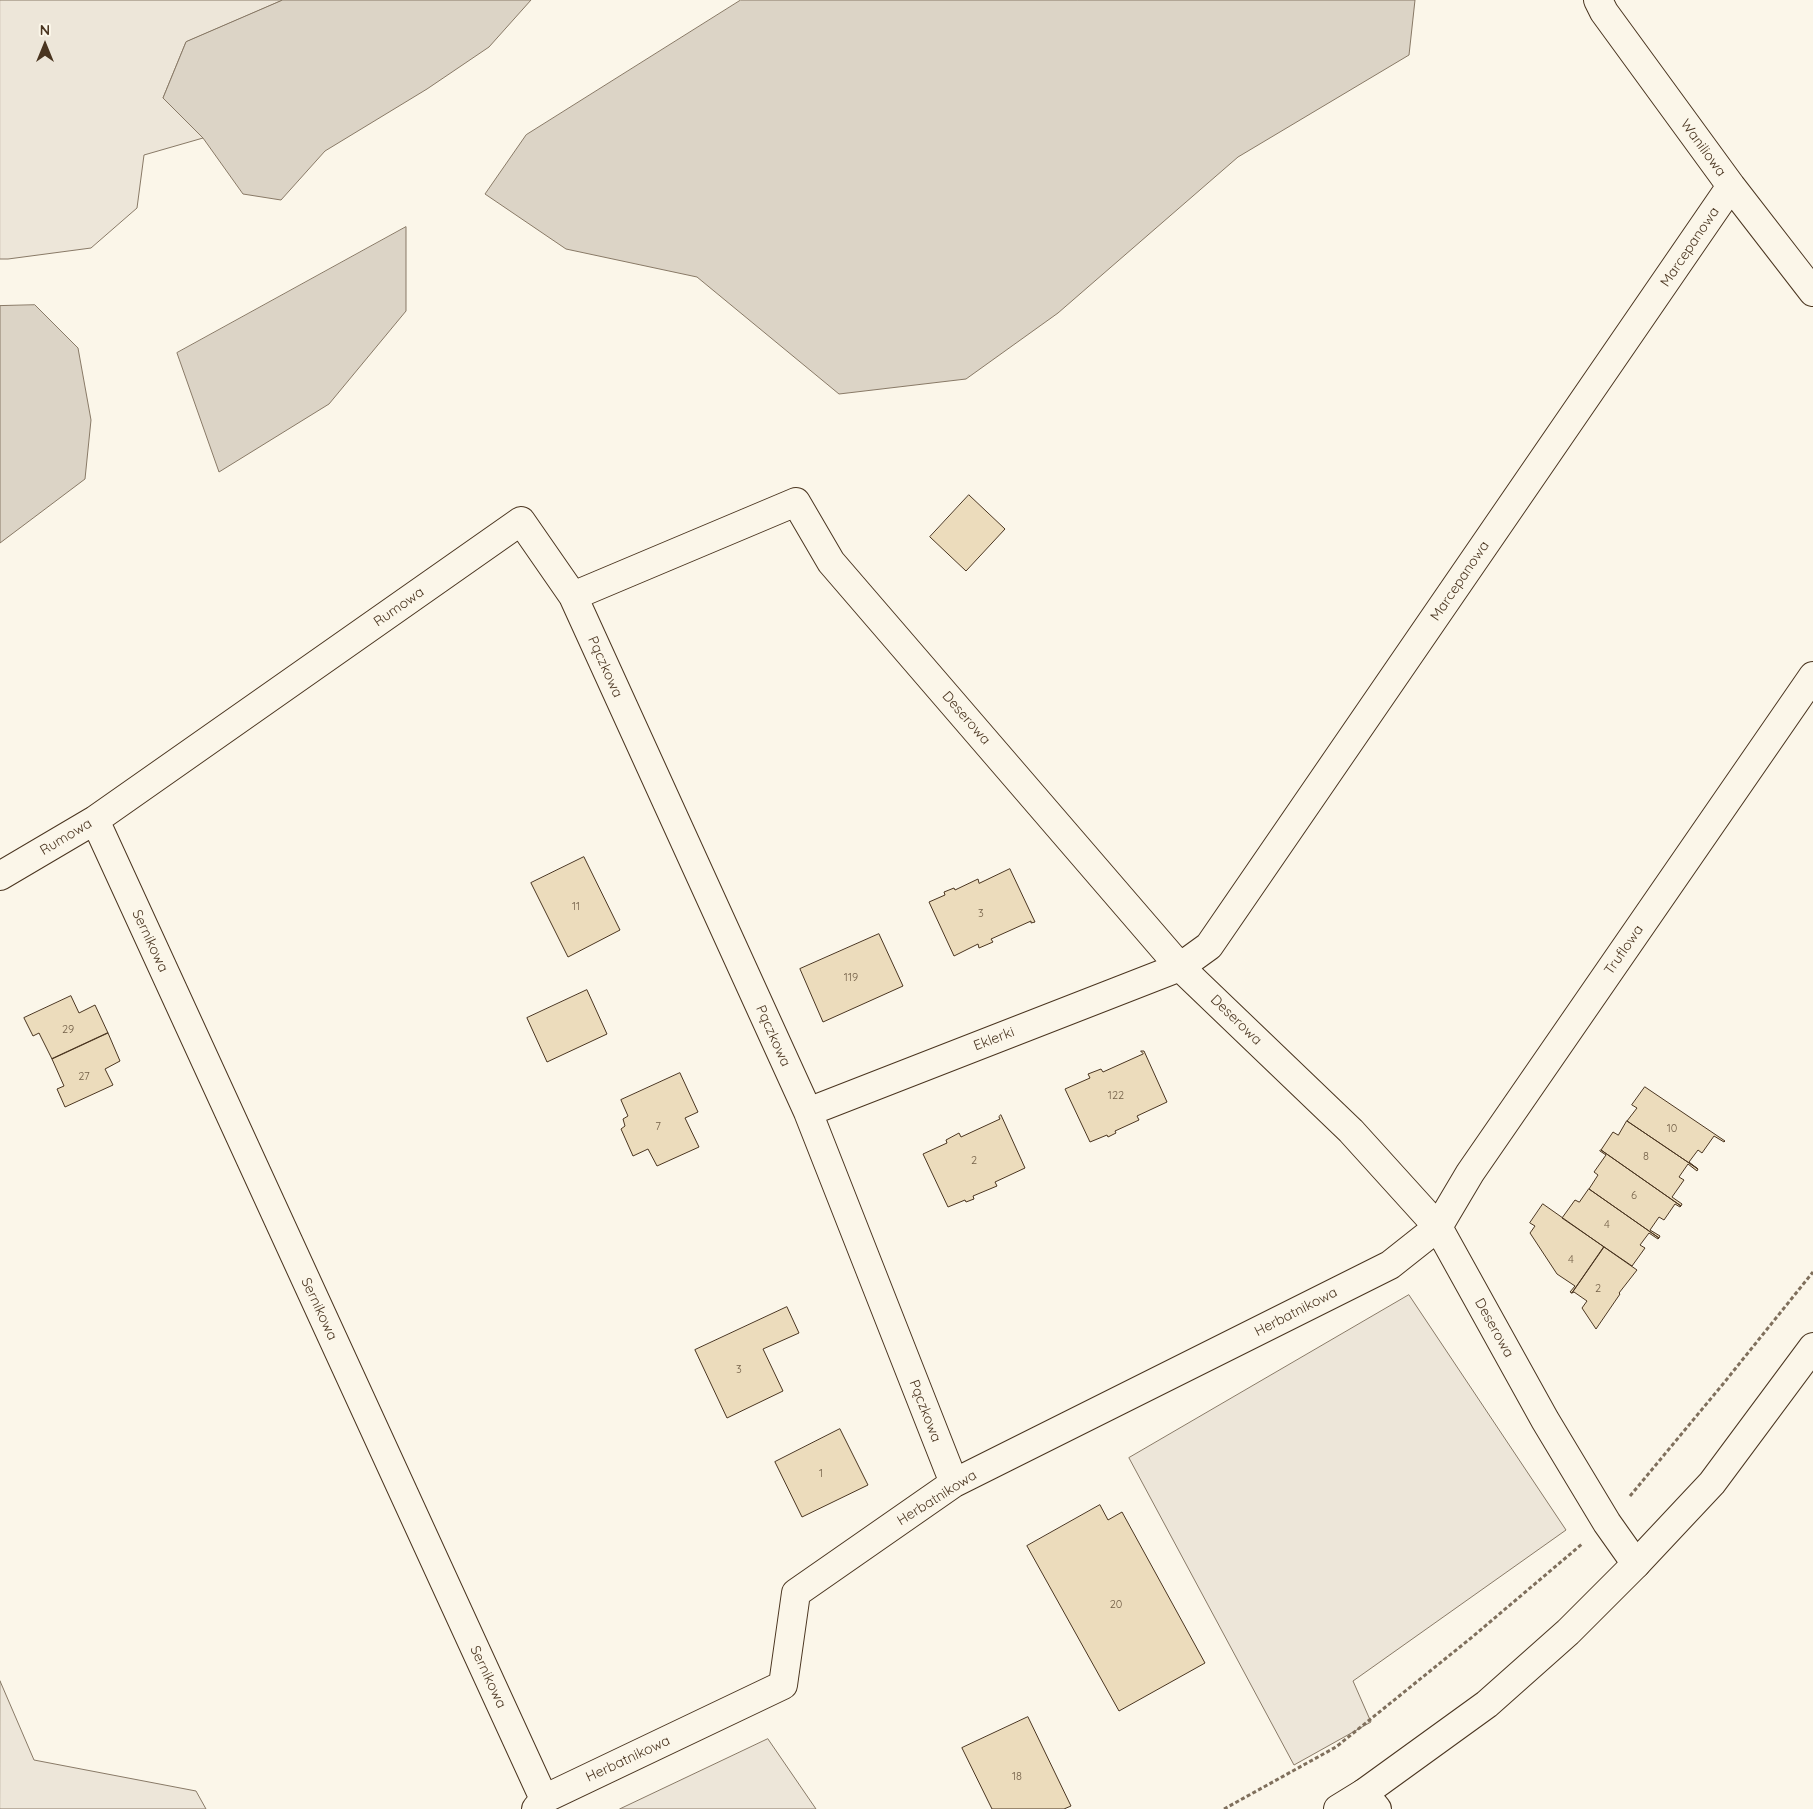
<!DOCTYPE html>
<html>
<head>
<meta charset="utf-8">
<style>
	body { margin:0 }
	#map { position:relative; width:1813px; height:1809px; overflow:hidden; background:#fbf6e9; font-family:Quicksand,sans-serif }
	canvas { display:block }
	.north { position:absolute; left:20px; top:20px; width:50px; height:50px; -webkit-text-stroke:4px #fbf6e9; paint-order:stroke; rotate:0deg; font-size:14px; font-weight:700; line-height:20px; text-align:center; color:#4a3520 }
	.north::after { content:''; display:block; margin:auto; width:18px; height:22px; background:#4a3520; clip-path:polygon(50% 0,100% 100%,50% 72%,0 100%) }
</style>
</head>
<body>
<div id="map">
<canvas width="1813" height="1809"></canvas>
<div class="north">N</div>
</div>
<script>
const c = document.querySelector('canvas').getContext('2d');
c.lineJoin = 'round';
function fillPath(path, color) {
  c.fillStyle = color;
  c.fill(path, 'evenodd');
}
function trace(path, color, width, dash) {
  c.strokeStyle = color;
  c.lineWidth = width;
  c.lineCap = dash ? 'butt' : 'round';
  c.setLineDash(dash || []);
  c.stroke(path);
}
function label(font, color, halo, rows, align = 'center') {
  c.font = font + ' Quicksand,sans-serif';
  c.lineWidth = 4;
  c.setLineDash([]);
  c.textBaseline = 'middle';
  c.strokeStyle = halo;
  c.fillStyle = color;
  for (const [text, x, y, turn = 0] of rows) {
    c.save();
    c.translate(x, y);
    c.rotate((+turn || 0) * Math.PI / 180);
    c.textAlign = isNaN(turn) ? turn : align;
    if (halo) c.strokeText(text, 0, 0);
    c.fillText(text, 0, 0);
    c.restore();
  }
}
const green = new Path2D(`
	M0,0H283L186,42L163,98L203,138L144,155L137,208L91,248L8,259H0Z
	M1409,1295L1566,1530L1353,1681L1371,1722L1294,1765L1129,1458Z
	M0,1681L34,1760L196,1791L206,1809H0Z
	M768,1739L816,1809H620Z`);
const water = new Path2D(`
	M283,0H531L489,47L427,89L325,151L281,200L243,194L203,138L163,98L186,42Z
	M741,0H1415L1409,55L1238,157L1058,313L966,379L839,394L697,277L566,249L485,194L526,135Z
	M406,227V311L329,404L219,472L177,353Z
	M35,305L78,348L91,420L85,479L0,543V306Z`);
const building = new Path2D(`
	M969,495L1005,529L966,571L930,537Z
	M584,857L620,930L568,957L531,883Z
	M1010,869L1035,922L1031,923V921L991,939L993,942L979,948L978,944L954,956L929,902L945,895L944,892L954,888L955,890L978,879L979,883Z
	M879,934L903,986L823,1022L800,969Z
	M587,990L607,1034L547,1062L527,1018Z
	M71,996L79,1013L95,1005L108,1033L52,1059L39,1033L33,1036L24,1018Z
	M108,1033L120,1061L105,1069L113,1085L65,1107L57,1089L64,1086L52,1059Z
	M1141,1051H1144L1167,1102L1137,1116L1139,1120L1115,1131L1116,1133L1108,1137L1107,1135L1090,1142L1065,1089L1090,1078L1088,1074L1101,1069L1103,1072L1143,1054Z
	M680,1073L698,1112L685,1118L699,1147L657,1166L648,1149L633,1156L621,1129L625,1126L623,1119L628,1116L621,1100Z
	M1645,1087L1725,1141L1724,1142L1714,1136L1702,1153L1698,1150L1689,1162L1698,1169L1627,1121L1637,1108L1632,1105Z
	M1001,1115L1025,1168L995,1182L997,1186L973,1196L974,1199L966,1202L965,1200L948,1207L923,1154L947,1143L946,1140L959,1133L961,1137L1000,1119L999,1117Z
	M1627,1121L1698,1169L1697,1171L1688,1164L1679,1177L1684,1180L1672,1197L1682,1204L1681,1206L1601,1150L1613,1132L1618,1135Z
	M1601,1150L1681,1206L1680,1207L1675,1204L1664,1220L1659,1217L1650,1230L1660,1236L1659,1238L1589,1189L1598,1175L1594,1172L1606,1155L1600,1151Z
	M1589,1189L1659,1238L1658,1239L1649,1233L1640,1245L1645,1248L1632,1266L1562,1218L1575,1200L1579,1202Z
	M1543,1204L1604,1247L1572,1293L1570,1292L1575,1286L1557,1274L1530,1233L1535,1226L1530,1223Z
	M1604,1247L1637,1270L1619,1293L1620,1294L1596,1329L1582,1308L1587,1301L1574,1292L1572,1293Z
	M787,1307L799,1333L763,1349L783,1391L727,1418L695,1350Z
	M840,1429L868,1485L802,1517L775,1462Z
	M1100,1505L1108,1520L1122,1512L1205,1663L1119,1711L1027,1546Z
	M1028,1717L1071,1806L1064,1809H992L962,1748Z`);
const path = new Path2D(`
	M1630,1496L1723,1384L1813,1272
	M1224,1809L1336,1747L1471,1638L1582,1544`);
const minor = new Path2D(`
	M1598,0L1604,12L1731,186L1813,292
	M573,596L808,1112L954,1483
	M95,820L544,1799
	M0,876L95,820L521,521L573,596L796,502L831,562L1180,967L1351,1131L1438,1227L1545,1420L1607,1523L1636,1564
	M808,1112L1180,967L1209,946L1731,186
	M1364,1793L1377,1809
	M536,1809L544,1799L783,1685L796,1593L954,1483L1390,1265L1438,1227L1470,1173L1813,676`);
const tertiary = new Path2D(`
	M1338,1809L1364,1793L1487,1704L1568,1632L1636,1564L1712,1483L1813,1347`);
const numberNames = [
	["11",576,907],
	["3",981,914],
	["119",851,978],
	["29",68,1030],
	["27",84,1077],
	["122",1116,1096],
	["7",658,1127],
	["10",1672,1129],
	["8",1646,1157],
	["2",974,1161],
	["6",1634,1196],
	["4",1607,1225],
	["4",1571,1260],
	["2",1598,1289],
	["3",739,1370],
	["1",821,1474],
	["20",1116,1605],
	["18",1017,1777]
];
const streetNames = [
	["Waniliowa",1703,148,54],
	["Marcepanowa",1690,247,-56],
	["Marcepanowa",1460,581,-56],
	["Rumowa",399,607,-35],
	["Pączkowa",605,667,66],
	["Deserowa",966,718,49],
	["Rumowa",66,837,-31],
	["Sernikowa",150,941,65],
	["Truflowa",1624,950,-55],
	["Deserowa",1236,1020,44],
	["Pączkowa",773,1036,66],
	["Eklerki",994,1039,-21],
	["Sernikowa",319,1309,65],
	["Herbatnikowa",1296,1312,-27],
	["Deserowa",1494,1328,61],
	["Pączkowa",925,1411,69],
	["Herbatnikowa",937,1498,-32],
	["Sernikowa",488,1677,65],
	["Herbatnikowa",628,1759,-25]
];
fillPath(green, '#ede6d9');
trace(green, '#887966', 1);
fillPath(water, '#dcd4c6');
trace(water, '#887966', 1);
fillPath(building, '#ecdcbc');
trace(building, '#4a3520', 1);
trace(minor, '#4a3520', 30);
trace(tertiary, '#4a3520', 30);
trace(path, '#7f6f5c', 3, [4, 2.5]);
trace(minor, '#fbf6e9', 28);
trace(tertiary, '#fbf6e9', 28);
label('11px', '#725f47', null, numberNames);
label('14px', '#4a3520', '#fbf6e9', streetNames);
</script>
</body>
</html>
